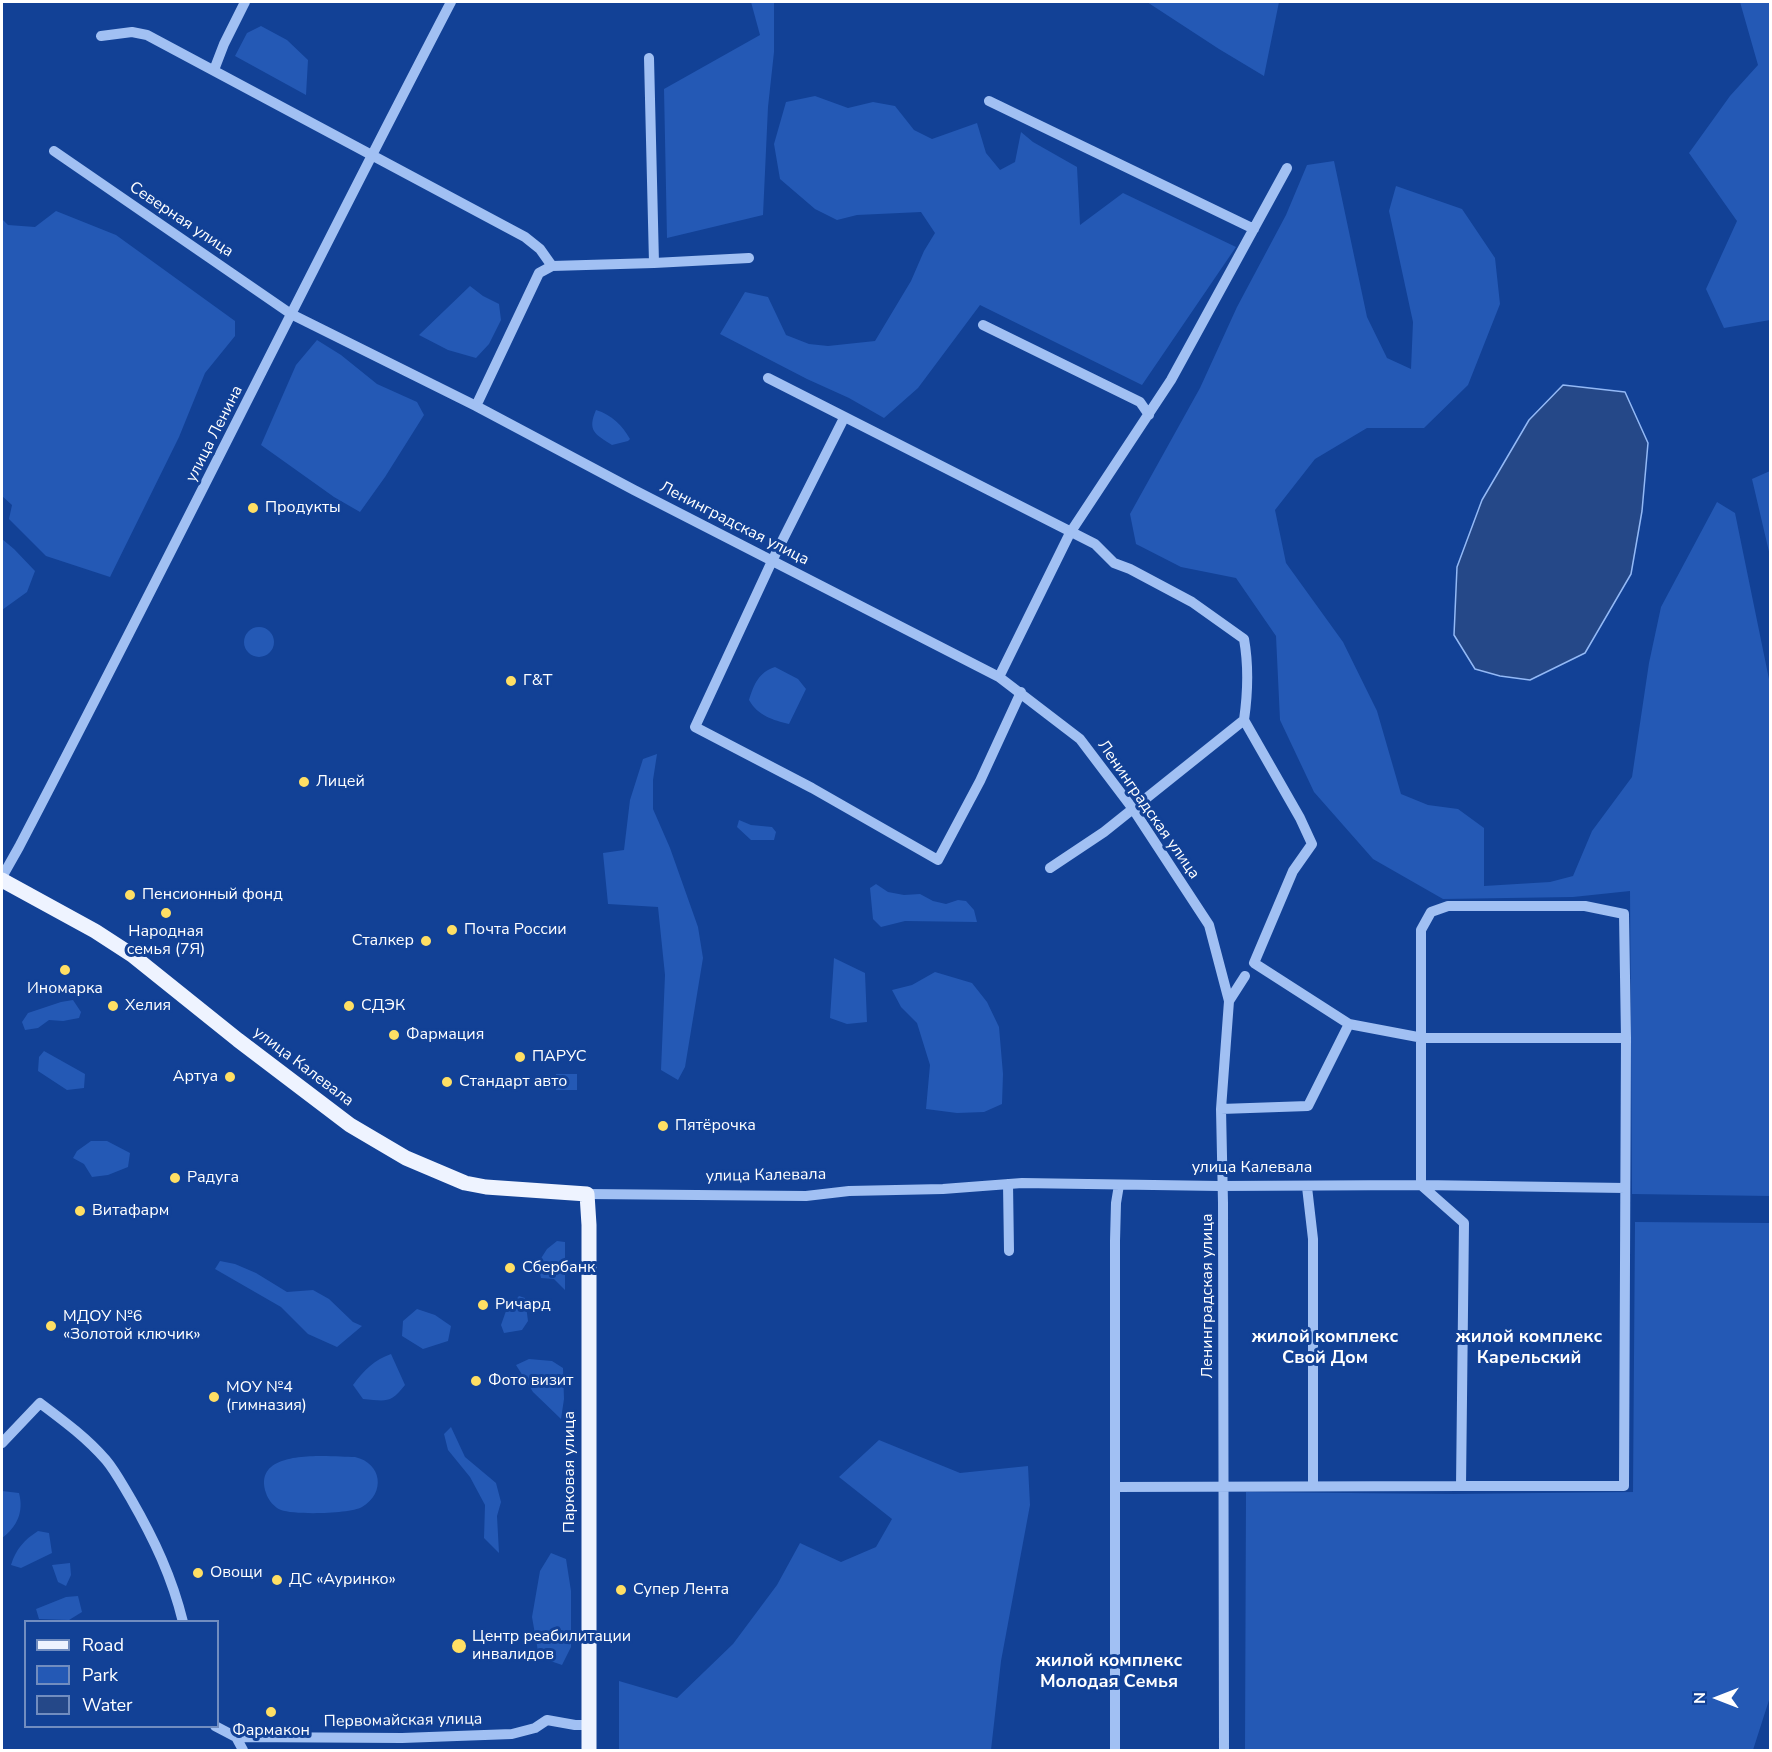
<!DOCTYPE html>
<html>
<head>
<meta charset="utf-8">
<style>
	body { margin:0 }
	#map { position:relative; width:1772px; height:1752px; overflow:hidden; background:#124196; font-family:"Nunito Sans",sans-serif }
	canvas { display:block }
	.frame { position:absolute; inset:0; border:3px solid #fff; pointer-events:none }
	.legend { position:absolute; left:24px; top:1620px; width:195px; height:108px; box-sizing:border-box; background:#124196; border:2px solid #718dc0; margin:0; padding:8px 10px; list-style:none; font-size:18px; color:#fff }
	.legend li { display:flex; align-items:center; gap:12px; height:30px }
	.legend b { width:30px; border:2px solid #718dc0 }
	.north { position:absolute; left:1688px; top:1668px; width:60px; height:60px; -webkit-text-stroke:4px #124196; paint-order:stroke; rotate:270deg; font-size:16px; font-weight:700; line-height:24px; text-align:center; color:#fff }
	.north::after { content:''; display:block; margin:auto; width:21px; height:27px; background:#fff; clip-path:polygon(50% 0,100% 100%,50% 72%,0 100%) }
</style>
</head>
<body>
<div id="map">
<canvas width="1772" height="1752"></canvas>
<div class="frame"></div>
<ul class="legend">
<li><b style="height:8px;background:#eef3ff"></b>Road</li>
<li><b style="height:16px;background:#2459b5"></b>Park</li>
<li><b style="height:16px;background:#254888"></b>Water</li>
</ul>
<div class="north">N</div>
</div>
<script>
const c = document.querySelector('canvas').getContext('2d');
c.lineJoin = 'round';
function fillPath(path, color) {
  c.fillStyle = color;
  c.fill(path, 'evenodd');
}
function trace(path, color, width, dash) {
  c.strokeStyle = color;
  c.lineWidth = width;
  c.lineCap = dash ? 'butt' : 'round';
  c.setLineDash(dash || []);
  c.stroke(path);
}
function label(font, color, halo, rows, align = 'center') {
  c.font = font + ' "Nunito Sans",sans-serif';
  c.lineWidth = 6;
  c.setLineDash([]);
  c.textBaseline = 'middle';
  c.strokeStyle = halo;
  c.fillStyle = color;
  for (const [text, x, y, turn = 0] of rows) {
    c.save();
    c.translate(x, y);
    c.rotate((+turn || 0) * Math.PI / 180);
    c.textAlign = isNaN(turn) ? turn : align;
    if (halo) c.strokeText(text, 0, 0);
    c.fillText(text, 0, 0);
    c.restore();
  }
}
const green = new Path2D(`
	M751,2H774V52L768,107L763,215L667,238L664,89L760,35Z
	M1147,2H1279L1264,76L1219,49Z
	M1740,2H1770V320L1724,328L1706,289L1737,221L1689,153L1730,96L1758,65Z
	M261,26L287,40L308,60L306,95L235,56L247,33Z
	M815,96L848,108L873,102L895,106L914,130L932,139L977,123L986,153L1000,170L1015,162L1021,132L1033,142L1077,167L1080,225L1123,193L1236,247L1142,385L980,305L918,388L884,418L849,398L807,379L720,334L745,292L768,297L786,335L809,344L828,346L875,341L911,281L924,251L935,233L921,212L857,215L837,220L815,209L780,179L774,144L786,102Z
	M1334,161L1367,317L1387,358L1411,369L1413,322L1389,211L1396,186L1462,209L1495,258L1500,304L1468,385L1424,428H1367L1315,459L1275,510L1286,563L1343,642L1377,711L1401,794L1428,805L1458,809L1484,828V886L1550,882L1573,876L1592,831L1632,777L1649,663L1661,607L1717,502L1735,513L1770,684V1196L1632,1194L1630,891L1573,897L1443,899L1373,859L1314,792L1280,720L1276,636L1236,578L1181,567L1136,544L1130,514L1200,388L1237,307L1286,215L1307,165Z
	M56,211L116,235L235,321V336L205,373L179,437L110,577L46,556L9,519L12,505L2,496V219L8,225L35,227Z
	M470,286L483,296L499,304L501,320L489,344L476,358L448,350L419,335Z
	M317,340L341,355L377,384L417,402L424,415L385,477L360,512L334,497L261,445L296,365Z
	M596,410C612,415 622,425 630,439L628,441L612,445C595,434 587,431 596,410Z
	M1770,471V556L1752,479Z
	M2,539L14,549L35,571L27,592L2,610Z
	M244 642a15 15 0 1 1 30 0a15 15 0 1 1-30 0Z
	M775,667L798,679L806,689L789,724C773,720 758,716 749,700C754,684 759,672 775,667Z
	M657,754L653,780V809L670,848L698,927L703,958L685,1067L678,1080L661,1070L665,975L658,907L608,904L603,853L624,850L630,800L643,759Z
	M739,820L751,825L772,827L776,832L774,840H751L737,827Z
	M876,884L888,892L904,895L920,894L933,901L946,904L958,900L966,901L974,910L977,922L905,921L881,927L873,919L870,888Z
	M834,958L865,973L867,1022L847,1024L830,1018Z
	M935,972L972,983L987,1002L999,1027L1003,1074L1002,1104L984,1112L957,1113L926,1109L930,1065L917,1023L901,1007L892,990L912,985Z
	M73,1000L81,1012L79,1018L63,1021L49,1020L38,1028L25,1030L22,1022L28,1013L61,1002Z
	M44,1051L85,1074L84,1088L67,1090L38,1071L39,1057Z
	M556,1074H577V1090H556Z
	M91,1141H107L130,1153L128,1167L108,1175L92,1177L84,1164L73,1158L77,1151Z
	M1635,1222L1770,1223V1697L1753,1750H1245L1246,1492L1452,1494L1633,1492Z
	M557,1241L565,1242V1290L554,1279L541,1278L538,1263L547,1249Z
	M220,1261L235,1264L256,1273L287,1292L313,1290L329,1299L353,1322L362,1326L337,1347L308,1334L281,1307L215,1269Z
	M519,1296L525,1298L528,1321L522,1330L504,1333L501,1325L506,1311Z
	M417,1309L435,1315L451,1326L448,1341L423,1349L402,1336L403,1321Z
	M391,1354L405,1385C390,1404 386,1401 363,1399L353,1385C364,1370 374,1360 391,1354Z
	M529,1359L552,1361L563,1368L564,1399L561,1419L533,1392L516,1365Z
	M451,1427L465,1457L496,1483L501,1502L497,1516L499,1553L484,1538L485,1505L470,1477L448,1450L444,1434Z
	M879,1440L960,1473L1028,1466L1030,1505L1001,1661L991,1750H619V1681L677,1698L733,1644L777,1585L800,1543L841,1562L876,1547L892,1519L839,1477Z
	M355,1457C382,1463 386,1493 362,1507C350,1514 294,1515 281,1510C275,1508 268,1500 266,1493C251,1447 330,1457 355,1457Z
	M2,1491L19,1493C24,1512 17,1527 2,1538Z
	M38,1531L49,1533L52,1553L21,1568L11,1565C16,1549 24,1540 38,1531Z
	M551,1553L566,1559L571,1591V1647L562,1665L539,1657L532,1617L540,1571Z
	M70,1563L71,1575L66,1586L58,1582L52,1565Z
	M78,1596L82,1612L69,1620L39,1619L36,1609L66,1597Z`);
const water = new Path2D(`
	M1563,385L1625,392L1648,443L1642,511L1631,574L1585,653L1530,680L1500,676L1475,669L1454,635L1457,567L1482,500L1529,420Z`);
const minor = new Path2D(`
	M101,36L132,32L147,35L525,237L540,249L552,266
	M649,58L654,263
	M214,70L224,44L245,2
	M989,101L1254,229
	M54,151L291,314L476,406L634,490L999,677L1080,739L1133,809L1209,925L1229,1001L1221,1109L1223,1203L1224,1750
	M983,325L1140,402L1149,415
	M768,378L1095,544L1114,563L1130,569L1192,602L1244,639C1249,667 1248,692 1244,720L1104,832L1050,868
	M476,406L539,273L552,266L654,263L749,258
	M844,418L772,561L695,727L812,788L938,860L980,781L1021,692
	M999,677L1070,533L1171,380L1287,168
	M1244,720L1300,818L1312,844L1293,871L1254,963L1349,1024L1423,1038H1626
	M2,877L19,847C166,566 305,282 451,2
	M1448,906H1585L1624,914L1626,1038L1624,1486H1461L1464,1223L1421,1185V930L1431,912Z
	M1229,1001L1245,976
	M1221,1109L1308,1106L1349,1024
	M1008,1184L1009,1251
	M1307,1187L1313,1239V1486
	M587,1194L806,1196L849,1191L943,1189L1022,1183L1219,1186L1421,1185L1625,1188
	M2,1443L40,1403C64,1421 87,1438 106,1460C116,1472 123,1486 131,1499C154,1539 172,1577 183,1622
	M1115,1487L1461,1486
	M215,1726L236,1737L402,1738L512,1734L535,1728L547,1720L575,1725H589
	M236,1737L243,1750
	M1115,1750V1241L1116,1203L1119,1185`);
const major = new Path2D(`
	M2,880L95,931L132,955L238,1040L350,1125L406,1158L465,1183L486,1187L587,1194L589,1225V1750`);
const markers = [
	[253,508,6,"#ffdf64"],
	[511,681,6,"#ffdf64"],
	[304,782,6,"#ffdf64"],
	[130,895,6,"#ffdf64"],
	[166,913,6,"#ffdf64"],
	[452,930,6,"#ffdf64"],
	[426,941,6,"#ffdf64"],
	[65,970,6,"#ffdf64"],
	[113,1006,6,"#ffdf64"],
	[349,1006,6,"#ffdf64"],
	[394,1035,6,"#ffdf64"],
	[520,1057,6,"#ffdf64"],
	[230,1077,6,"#ffdf64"],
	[447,1082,6,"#ffdf64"],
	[663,1126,6,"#ffdf64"],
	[175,1178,6,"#ffdf64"],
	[80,1211,6,"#ffdf64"],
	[510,1268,6,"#ffdf64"],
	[483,1305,6,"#ffdf64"],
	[51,1326,6,"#ffdf64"],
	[476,1381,6,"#ffdf64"],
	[214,1397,6,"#ffdf64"],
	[198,1573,6,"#ffdf64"],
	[277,1580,6,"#ffdf64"],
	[621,1590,6,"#ffdf64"],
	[459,1646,8,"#ffdf64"],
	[271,1712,6,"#ffdf64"]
];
const streetNames = [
	["Северная улица",181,220,34],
	["улица Ленина",215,434,-63],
	["Ленинградская улица",734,524,27],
	["Ленинградская улица",1148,810,55],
	["улица Калевала",303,1067,37],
	["улица Калевала",1252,1168],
	["улица Калевала",766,1176,-1],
	["Ленинградская улица",1208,1296,-90],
	["Парковая улица",570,1472,-90],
	["Первомайская улица",403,1721,-1]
];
const poiNames = [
	["Продукты",265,508],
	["Г&Т",523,681],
	["Лицей",316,782],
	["Пенсионный фонд",142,895],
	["Почта России",464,930],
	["Народная",166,932,"center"],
	["семья (7Я)",166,950,"center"],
	["Сталкер",414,941,"right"],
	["Иномарка",65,989,"center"],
	["Хелия",125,1006],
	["СДЭК",361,1006],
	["Фармация",406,1035],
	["ПАРУС",532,1057],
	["Артуа",218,1077,"right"],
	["Стандарт авто",459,1082],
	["Пятёрочка",675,1126],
	["Радуга",187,1178],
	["Витафарм",92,1211],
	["Сбербанк",522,1268],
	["Ричард",495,1305],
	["МДОУ №6",63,1317],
	["«Золотой ключик»",63,1335],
	["Фото визит",488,1381],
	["МОУ №4",226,1388],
	["(гимназия)",226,1406],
	["Овощи",210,1573],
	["ДС «Ауринко»",289,1580],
	["Супер Лента",633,1590],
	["Центр реабилитации",472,1637],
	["инвалидов",472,1655],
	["Фармакон",271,1731,"center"]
];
const neighbourhoodNames = [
	["жилой комплекс",1325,1338],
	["Свой Дом",1325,1359],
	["жилой комплекс",1529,1338],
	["Карельский",1529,1359],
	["жилой комплекс",1109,1662],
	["Молодая Семья",1109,1683]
];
fillPath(green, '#2459b5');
fillPath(water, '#254888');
trace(water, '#93b9f6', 1.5);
trace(minor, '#a1c0f3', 10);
trace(major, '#eef3ff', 15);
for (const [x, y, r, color] of markers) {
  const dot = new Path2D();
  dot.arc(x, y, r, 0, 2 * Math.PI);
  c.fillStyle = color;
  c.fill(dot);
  trace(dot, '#124196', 2);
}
label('16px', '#fff', '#124196', streetNames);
label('16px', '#fff', '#124196', poiNames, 'left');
label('bold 18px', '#fff', '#124196', neighbourhoodNames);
</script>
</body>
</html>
